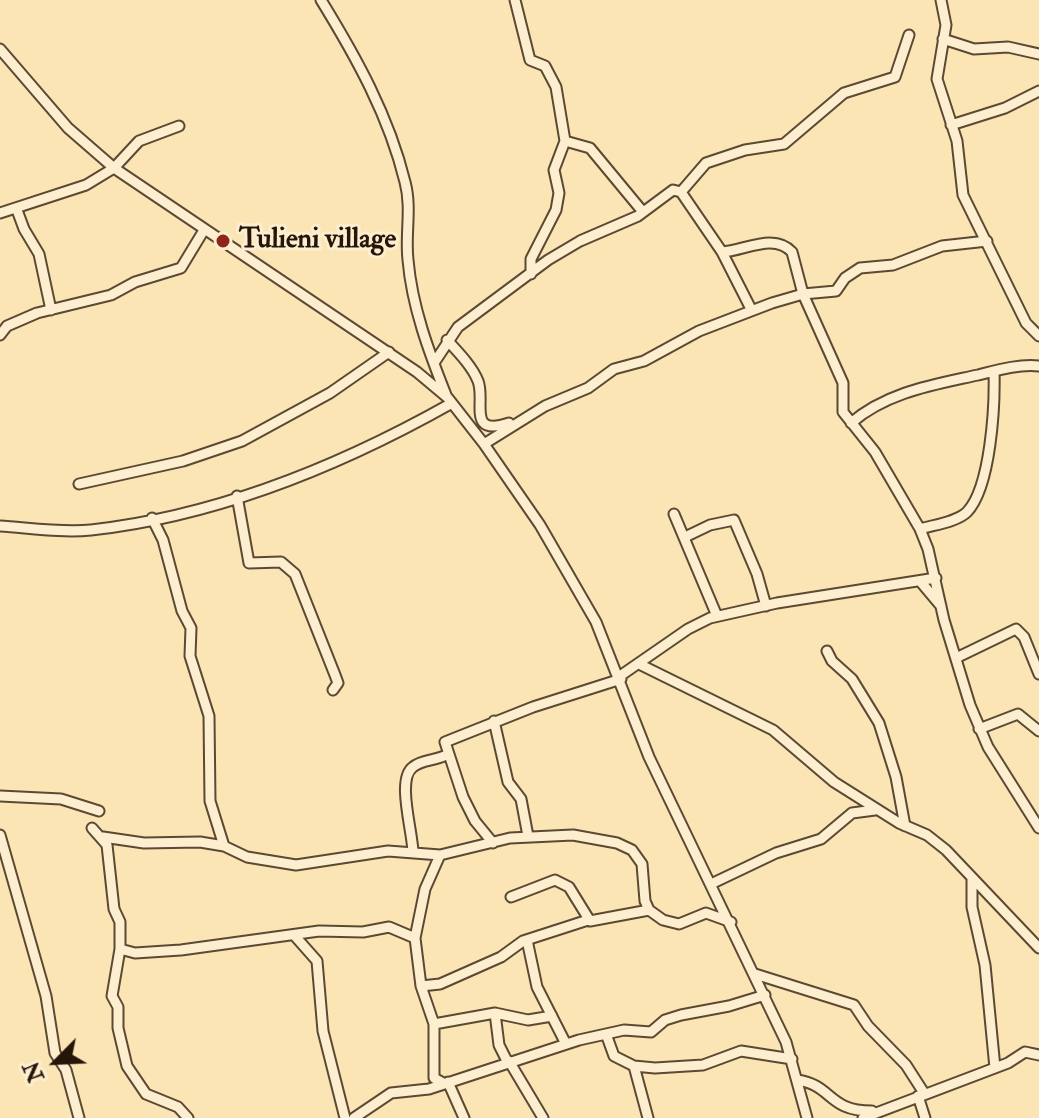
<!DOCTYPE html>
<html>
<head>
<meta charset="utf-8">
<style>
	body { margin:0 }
	#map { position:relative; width:1039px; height:1118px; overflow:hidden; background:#fbe5b5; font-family:"IM FELL Double Pica",serif }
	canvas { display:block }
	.north { position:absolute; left:16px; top:1022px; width:80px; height:80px; -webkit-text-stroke:6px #fceecf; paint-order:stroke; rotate:246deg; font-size:22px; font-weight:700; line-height:32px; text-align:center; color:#261508 }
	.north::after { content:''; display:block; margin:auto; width:28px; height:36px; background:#261508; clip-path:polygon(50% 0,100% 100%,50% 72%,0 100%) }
</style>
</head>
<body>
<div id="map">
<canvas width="1039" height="1118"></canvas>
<div class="north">N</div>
</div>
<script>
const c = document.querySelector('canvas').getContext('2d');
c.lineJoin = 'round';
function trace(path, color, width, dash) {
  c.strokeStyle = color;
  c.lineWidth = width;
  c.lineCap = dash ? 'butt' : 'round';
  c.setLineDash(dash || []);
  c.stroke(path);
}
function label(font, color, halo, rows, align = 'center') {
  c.font = font + ' "IM FELL Double Pica",serif';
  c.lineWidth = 6;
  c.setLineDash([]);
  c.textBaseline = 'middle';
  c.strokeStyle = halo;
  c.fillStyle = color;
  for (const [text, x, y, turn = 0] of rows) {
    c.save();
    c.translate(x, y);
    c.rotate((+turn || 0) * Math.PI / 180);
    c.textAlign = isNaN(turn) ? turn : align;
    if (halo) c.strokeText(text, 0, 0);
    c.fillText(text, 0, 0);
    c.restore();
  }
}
const minor = new Path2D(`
	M321,0C356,57 389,116 405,182C412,208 405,234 408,260C412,307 429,352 446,395
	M515,0L530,60L545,66L556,87L565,141L554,170L559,193L556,210L531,259V274
	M941,0L946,25L937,79L957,141L963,195L1026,323L1039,336
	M943,39L974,49L1008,47L1039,54
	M0,49L68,128L114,168L417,372L448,398L484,444L540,525L596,622L649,757L786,1042L807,1118
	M951,125L1005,108L1039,91
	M565,141L590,148L643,212
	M681,192L706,163L745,150L784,144L844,93L895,77L909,35
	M17,210L24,229L39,254L51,310
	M0,213L86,185L114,168L139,141L179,126
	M722,252C744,251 774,232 792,252L803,294L843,383V412L875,452L920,529L928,549L944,620L970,705L988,747L1039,828
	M0,335L7,326L37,313L111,295L135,282L181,268L204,230
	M447,340C458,352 472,366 478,381C486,401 466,437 509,423
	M434,363L458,327L548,260L580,241L638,216L673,190L681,192L722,252L751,309
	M851,423C887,392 933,385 978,375C998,370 1018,364 1039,366
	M484,444L545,406L588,388L614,369L644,361L699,331L772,303L803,294L836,291L845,278L860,268L893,265L942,246L987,241
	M79,484L183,461L242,441L330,393L389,352
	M237,496L249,563L281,562L295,574L335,675L338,683L333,690
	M674,514L717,616
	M152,518L163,540L182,611L191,628L190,656L209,716L210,801L224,846
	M0,526C30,528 62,533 91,530C218,516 342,465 452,403
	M920,529C933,525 957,522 967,512C991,487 995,405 994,371
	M685,537L710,525L734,520L757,574L766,606
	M920,581L941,606
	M827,651L832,661L852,679L879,723L896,777L905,826
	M956,658L1016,629L1024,637L1039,674
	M641,665L773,730L834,782L899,823L927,835L946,850L1039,948
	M620,676L688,629L710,618L777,603L936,578
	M494,721L508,782L521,799L528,836
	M979,729L1018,714L1039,731
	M0,796L61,799L99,811
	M92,828L107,845L114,909L120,922V949L112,996L118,1007V1028L127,1066L146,1094L178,1107L188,1118
	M0,835L46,996L55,1053L66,1070L79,1118
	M103,837L144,843L200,842L224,846L247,857L296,865L388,851L440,855L510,838L573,835L617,843L632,850L642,864L645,901L649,910L663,920L679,924L706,913L731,922
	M493,843L475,821L463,797L445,742L533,707L621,679
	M413,853C413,832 396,779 413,767C422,759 437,761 448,754
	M440,855L425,889L415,938L421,986L434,1024V1078L443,1083
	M972,878V907L985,965L995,1068
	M711,884L776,853L821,839L852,813L875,810
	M511,897L555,880L569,887L590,921L649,910
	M294,935L317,961L323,1031L345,1118
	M527,940L537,987L566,1044
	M120,949L135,953L181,950L319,931L363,932L389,927L415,938
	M755,974L854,1005L868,1026L906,1065L924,1093
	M421,986L440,984L501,957L523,941L588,920
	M495,1013L499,1045L507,1061
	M434,1024L495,1013L528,1020L552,1016
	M606,1034L614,1056L634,1066L655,1068L703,1065L741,1051L792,1059
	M509,1061L543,1118
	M634,1066L648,1118
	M797,1080C833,1085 827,1111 872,1111
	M448,1082L464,1118
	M918,1096L925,1118
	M354,1118L391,1093L429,1089L579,1040L624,1030L651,1032L665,1020L681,1015L729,1006L765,995
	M863,1118L1008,1063L1025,1052L1039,1055`);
const markers = [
	[223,241,8,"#8f2418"]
];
const poiNames = [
	["Tulieni village",239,241]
];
trace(minor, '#5b4933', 13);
trace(minor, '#fceecf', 9);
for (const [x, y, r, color] of markers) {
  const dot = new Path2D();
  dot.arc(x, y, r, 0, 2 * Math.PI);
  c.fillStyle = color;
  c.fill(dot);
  trace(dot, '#fceecf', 3);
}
label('bold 28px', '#261508', '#fceecf', poiNames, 'left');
</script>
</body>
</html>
